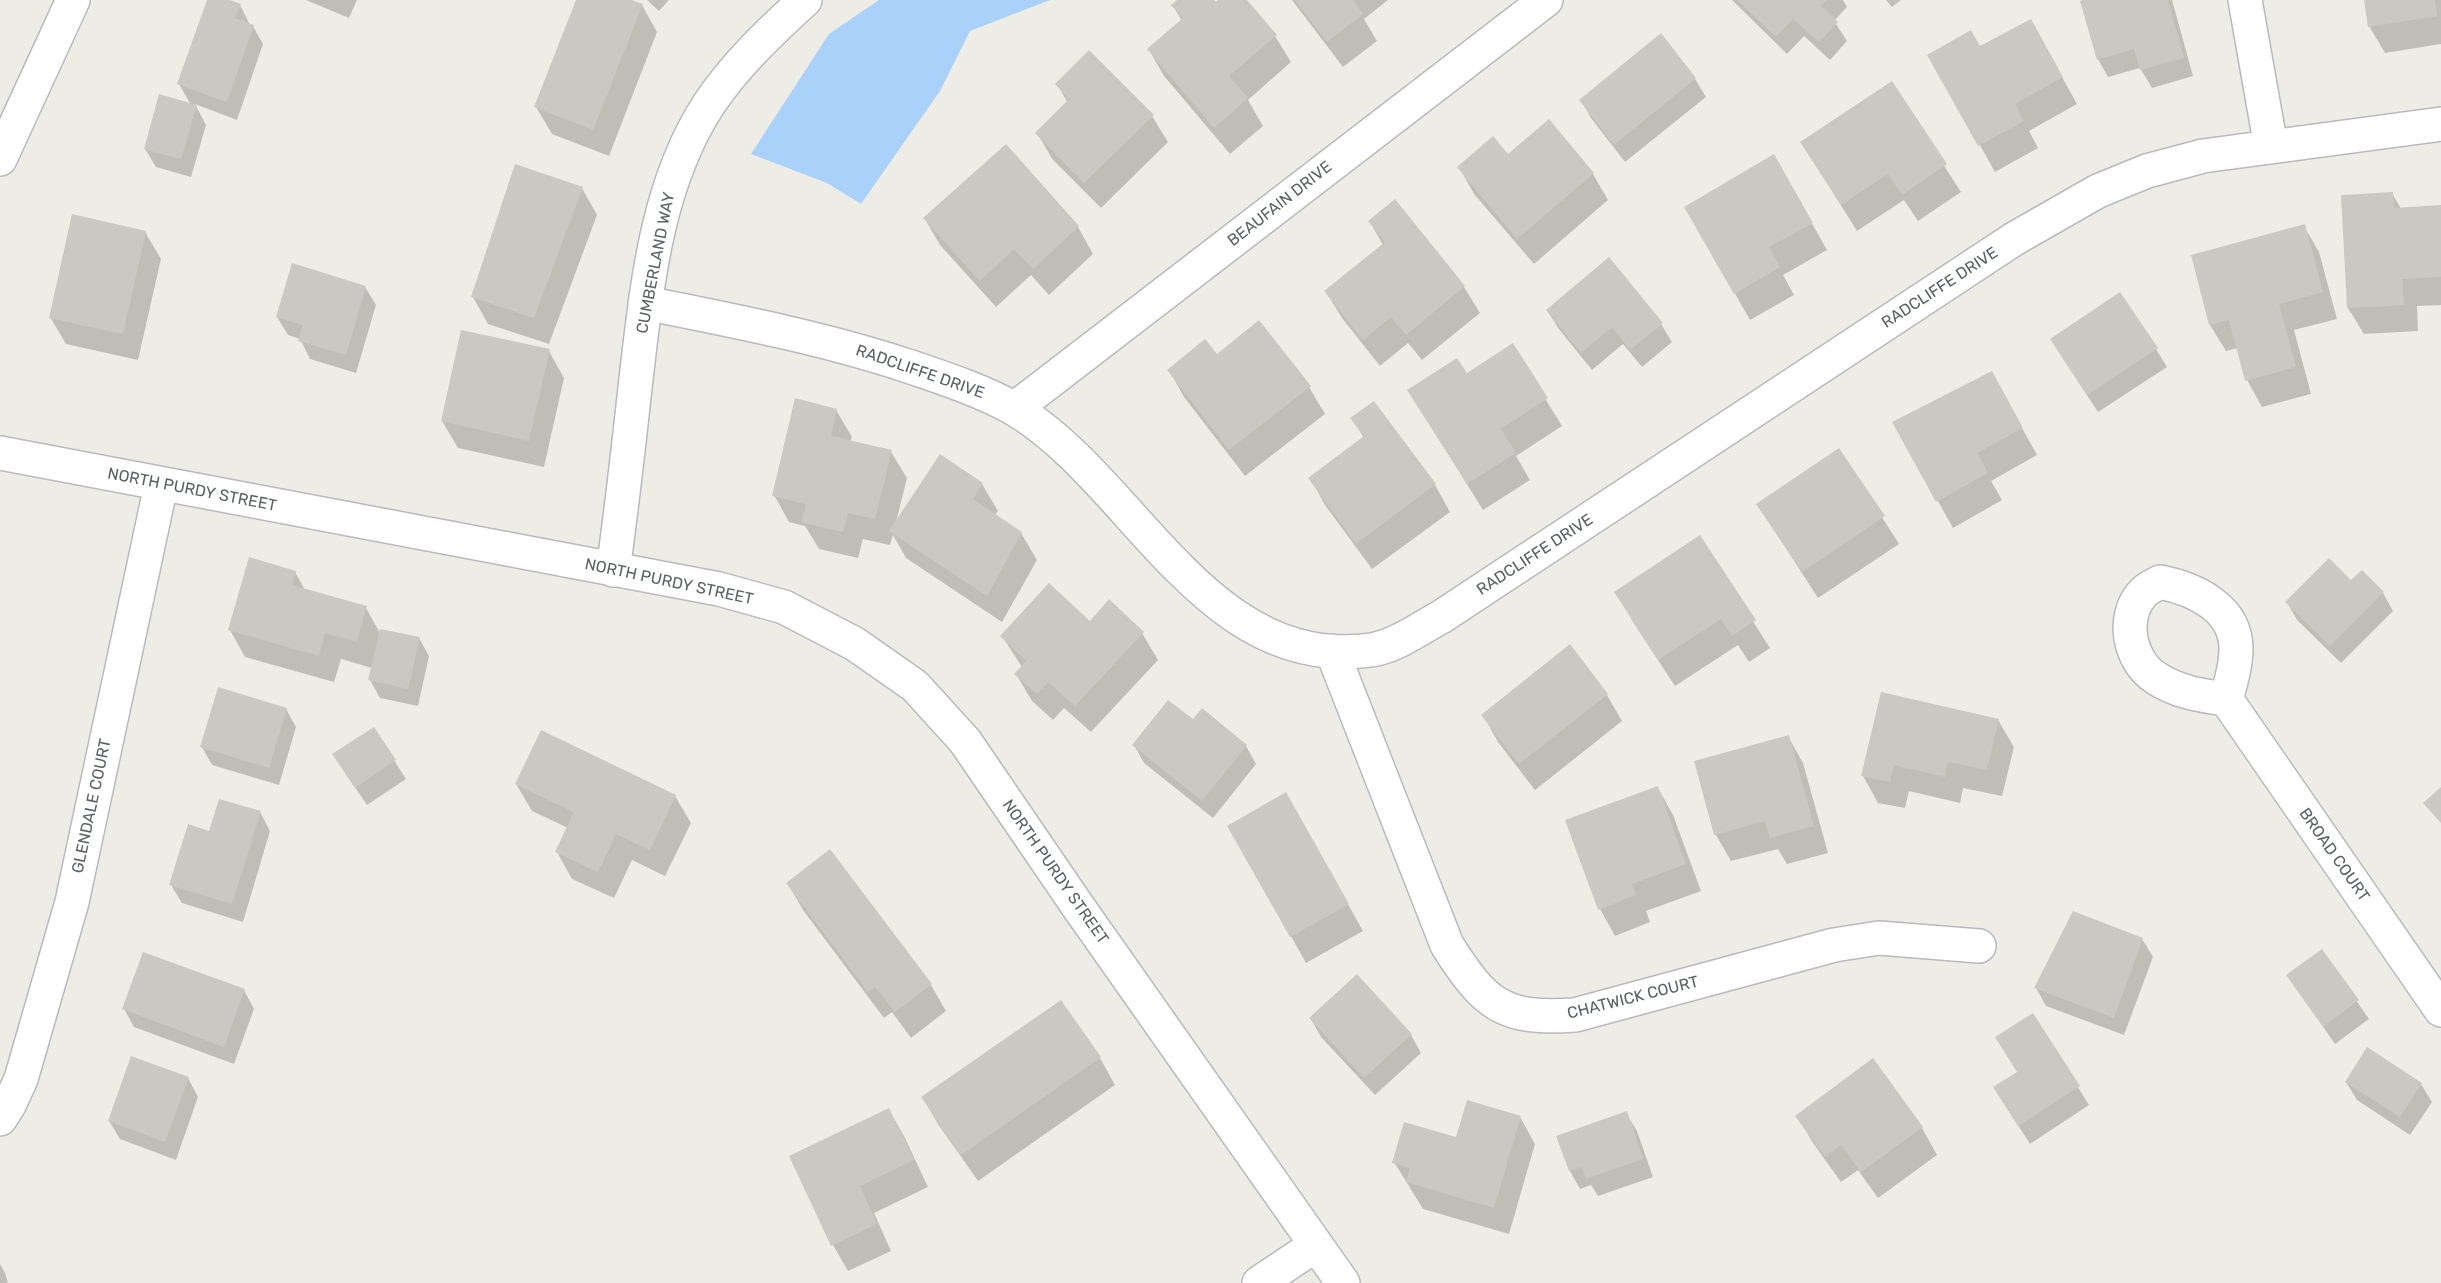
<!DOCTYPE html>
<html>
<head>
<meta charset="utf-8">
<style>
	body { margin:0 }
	canvas { display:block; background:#eeede5 }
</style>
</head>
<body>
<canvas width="2441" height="1283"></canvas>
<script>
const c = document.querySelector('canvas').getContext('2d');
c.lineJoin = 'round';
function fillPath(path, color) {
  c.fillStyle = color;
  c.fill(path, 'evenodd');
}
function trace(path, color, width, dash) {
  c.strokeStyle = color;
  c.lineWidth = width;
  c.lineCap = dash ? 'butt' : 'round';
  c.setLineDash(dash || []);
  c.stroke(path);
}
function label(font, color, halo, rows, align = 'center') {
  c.font = font + ' Rubik,sans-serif';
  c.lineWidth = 6;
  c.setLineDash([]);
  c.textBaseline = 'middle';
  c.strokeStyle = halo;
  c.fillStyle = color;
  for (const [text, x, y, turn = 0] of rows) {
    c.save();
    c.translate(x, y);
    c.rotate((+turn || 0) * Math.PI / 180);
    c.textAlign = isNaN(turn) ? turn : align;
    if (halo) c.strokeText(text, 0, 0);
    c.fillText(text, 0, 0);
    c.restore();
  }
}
const water = new Path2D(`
	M879,0H1050L970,31L940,91L861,204L827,183L751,154L829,34Z`);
const shadow = new Path2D(`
	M209,0H225L240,5L250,25L253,26L263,44L237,120L195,104L206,125L191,177L156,167L145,149L191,105L179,84Z
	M306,0H357L349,18Z
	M578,0H628L642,5L657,32L609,156L552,134L536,107Z
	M647,0H669L659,11Z
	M1180,0H1212L1216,4L1220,0H1245L1275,36L1291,62L1248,100L1263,126L1230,154L1164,76L1149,50L1182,21L1173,6Z
	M1292,0H1388L1364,19L1377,41L1343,67Z
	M1732,0H1843L1847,7L1834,21L1847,41L1830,60L1804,36L1787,54Z
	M1886,0H1901L1892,7Z
	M2088,0H2172L2193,76L2152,88L2140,68L2108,77L2098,59Z
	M2365,0H2441V44L2385,53L2369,26Z
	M1661,35L1695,79L1706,97L1625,162L1591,118L1581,100Z
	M1980,48H2046L2077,104L2029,131L2038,148L1995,172L1929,55Z
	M1891,83L1961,192L1918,221L1904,200L1857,231L1802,143Z
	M1057,84L1152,116L1168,142L1101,208L1053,160L1037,133L1068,103Z
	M1005,146L1078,227L1093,254L1049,295L1031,275L996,307L940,245L925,219Z
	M1507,156L1593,174L1608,200L1534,264L1474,194L1459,167Z
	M1774,156L1827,250L1783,275L1794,295L1750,320L1686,207Z
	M582,188L597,215L549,344L488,324L473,297Z
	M2392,193L2401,209L2441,207V305L2417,306L2418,331L2364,334L2348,308Z
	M1370,222L1464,287L1480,313L1422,360L1408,343L1380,366L1342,318L1326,292L1383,245Z
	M2304,226L2319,252L2337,319L2294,330L2311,394L2262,407L2247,380L2238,348L2226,351L2210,325Z
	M145,232L161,259L138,360L66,344L50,317Z
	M365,287L376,305L356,373L310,359L300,339L288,335L277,317Z
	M1547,310L1661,324L1672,342L1642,367L1623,344L1592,370L1558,328Z
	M1513,346L1562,426L1516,456L1530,480L1483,510L1409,391L1467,375Z
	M2156,349L2167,367L2098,412L2062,357Z
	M549,351L564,378L544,467L458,448L442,421Z
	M1216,356L1309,387L1325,414L1245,476L1184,397L1169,370Z
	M2006,399L2037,455L1991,481L2002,500L1953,528L1894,423Z
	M1374,403L1435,485L1450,512L1372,569L1325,505L1310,478L1364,438L1352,419Z
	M836,410L852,437L850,442L891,452L907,478L896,522L982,484L998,511L995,515L1021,533L1037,560L1002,622L906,558L893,535L890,545L863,539L858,558L819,549L805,526L789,522L774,495Z
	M1839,450L1899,544L1818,598L1758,505Z
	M1699,537L1770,648L1749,662L1738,645L1675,686L1631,619Z
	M295,572L305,590L366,608L380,633L419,638L429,656L418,706L380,698L370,680L372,668L341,659L334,682L245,657L230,630Z
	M2383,593L2393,611L2341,663L2297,620L2287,602Z
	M1090,623L1142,633L1158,660L1091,732L1064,708L1053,720L1032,701L1016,674L1022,667L1002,636Z
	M1607,695L1622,721L1535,790L1498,742L1483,715Z
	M286,709L296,727L279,785L212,765L202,747Z
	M1998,720L2014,747L2002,796L1963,788L1960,803L1909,791L1905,808L1878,803L1863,776Z
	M1193,722L1246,746L1256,764L1213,818L1144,763L1134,745Z
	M374,729L406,779L367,805L345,773Z
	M1788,736L1803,763L1828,853L1787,864L1778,849L1731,861L1716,835L1696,762Z
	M516,784L675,796L691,823L665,876L632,860L614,898L572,879L557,852L568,828L532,811Z
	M1658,788L1673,815L1701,891L1646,911L1650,922L1615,936L1600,909Z
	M1286,794L1363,931L1306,963L1229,826Z
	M260,812L270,831L243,922L182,903L171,885L210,833Z
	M788,884L931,985L946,1011L911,1038L892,1012L884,1018L803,910Z
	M2142,939L2153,957L2124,1035L2046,1006L2036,988Z
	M2322,951L2369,1019L2335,1044L2288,976Z
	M244,990L254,1009L234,1064L134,1027L124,1009Z
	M1061,1002L1100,1058L1115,1085L978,1181L938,1124L923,1098Z
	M2033,1015L2089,1105L2030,1144L2005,1105L2019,1073Z
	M1311,1019L1411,1035L1421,1053L1375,1095L1321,1037Z
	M1872,1060L1922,1128L1937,1155L1878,1198L1858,1170L1841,1182L1813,1143L1797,1116Z
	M188,1078L198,1097L176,1160L120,1139L109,1121Z
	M2346,1082L2421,1084L2432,1102L2410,1135L2357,1100Z
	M889,1110L904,1136L928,1187L874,1213L891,1251L848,1271L833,1245Z
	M1626,1113L1637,1131L1653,1177L1598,1196L1591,1185L1580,1189L1570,1171L1558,1137Z
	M1520,1117L1535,1144L1509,1234L1423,1209L1394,1162Z
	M0,1264L5,1273L8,1283H0Z`);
const building = new Path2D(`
	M207,0H230L241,4L235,18L254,25L227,102L177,84Z
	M576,0H632L643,4L593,130L534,107Z
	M1177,0H1214L1216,2L1218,0H1247L1277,35L1229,76L1248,98L1214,128L1147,49L1183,18L1171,5Z
	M1295,0H1353L1363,14L1327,42Z
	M1737,0H1827L1821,6L1838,22L1819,42L1793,19L1776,37Z
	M2082,0H2168L2184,58L2140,70L2134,49L2097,60L2080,1Z
	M2364,0H2435L2437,16L2368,27Z
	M2031,19L2063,77L2015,104L2024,121L1978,146L1927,55L1971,30L1980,46Z
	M1661,33L1696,78L1614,145L1579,100Z
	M1089,50L1154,115L1084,183L1035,133L1069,99L1055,84Z
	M1892,81L1947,164L1902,195L1888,174L1841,205L1800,142Z
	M159,94L197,105L181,159L144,149Z
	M1549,119L1594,173L1517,239L1457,167L1493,136L1508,154Z
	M1006,144L1079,226L1033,269L1014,249L980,281L923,218Z
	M1774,154L1813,223L1769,247L1780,267L1734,294L1684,207Z
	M515,164L583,187L534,318L471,297Z
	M2393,192L2394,208L2441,205V277L2402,279L2404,305L2347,308L2341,195Z
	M1395,199L1465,286L1406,335L1391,317L1363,340L1324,291L1385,242L1368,221Z
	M72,214L146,231L123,334L49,318Z
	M2305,224L2323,292L2279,304L2296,367L2245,381L2229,320L2209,325L2191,255Z
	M1609,257L1663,323L1630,350L1612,327L1581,353L1546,310Z
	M292,263L366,286L346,355L298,341L303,325L276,317Z
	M2120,292L2158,348L2087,395L2050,339Z
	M1259,320L1311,386L1229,450L1167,370L1205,339L1217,354Z
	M461,330L550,349L529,441L441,421Z
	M1513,343L1548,398L1501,429L1516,453L1467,484L1407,390L1457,358L1467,373Z
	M1992,371L2023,428L1977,453L1988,473L1936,502L1892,422Z
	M795,398L837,409L831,436L892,450L875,519L848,513L843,532L801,522L806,504L772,496Z
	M1374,401L1436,484L1356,544L1308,478L1364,436L1350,418Z
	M1839,448L1885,516L1802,572L1756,504Z
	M940,454L983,483L973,499L1022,532L987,596L889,531Z
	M1700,535L1756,620L1732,636L1721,619L1658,660L1614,592Z
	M249,557L296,571L292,585L367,606L357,642L325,633L319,656L228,630Z
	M2329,558L2351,580L2362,570L2384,592L2330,646L2285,602Z
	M1049,583L1090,621L1109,599L1144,632L1075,706L1048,682L1037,694L1014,674L1026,661L1000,636Z
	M380,629L420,637L408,689L368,680Z
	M1570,644L1608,694L1519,764L1481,715Z
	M218,687L287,708L269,768L200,747Z
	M1881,692L1999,719L1987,770L1948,762L1945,777L1894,765L1890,782L1861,776Z
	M1168,700L1193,719L1202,708L1247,745L1202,801L1132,745Z
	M374,727L396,760L355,788L332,754Z
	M541,730L676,795L650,850L616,834L598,872L555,852L574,812L515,784Z
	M1789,735L1814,826L1770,838L1765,821L1714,835L1694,761Z
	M1658,786L1686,864L1632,884L1636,895L1598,910L1565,820Z
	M2441,787V823L2423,803Z
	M1286,792L1349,904L1290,937L1227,826Z
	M219,799L261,811L232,904L169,885L188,824L209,831Z
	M830,849L932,984L895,1012L875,987L868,992L786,883Z
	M2073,911L2143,938L2114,1018L2034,988Z
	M2322,949L2359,1000L2323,1027L2286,975Z
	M143,952L245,989L224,1047L122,1009Z
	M1357,974L1412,1034L1364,1078L1309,1018Z
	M1061,1000L1101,1057L961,1155L921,1097Z
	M2033,1013L2080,1086L2018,1126L1993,1087L2017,1072L1995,1037Z
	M2367,1047L2422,1083L2400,1117L2345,1082Z
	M131,1056L189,1077L165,1142L108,1121Z
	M1873,1058L1923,1127L1861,1172L1841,1145L1825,1157L1795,1116Z
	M1467,1100L1521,1116L1494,1208L1406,1182L1410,1168L1392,1163L1404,1122L1456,1137Z
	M889,1108L914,1160L860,1186L877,1224L831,1246L789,1156Z
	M1627,1111L1643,1159L1586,1179L1582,1167L1569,1171L1556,1136Z`);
const minor = new Path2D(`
	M2245,0L2271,147
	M0,159L73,0
	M645,303C735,321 824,338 911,367C946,379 980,390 1013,408C1134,479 1205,673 1371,650C1396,646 1419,629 1441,617L2014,239L2098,191L2147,171L2203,156L2441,124
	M1014,409L1546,0
	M0,453L719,589L784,607L855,644L915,686L965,741L1077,905L1343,1283
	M613,570C622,507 629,443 636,379C647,286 656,185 709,104C735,65 770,32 805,0
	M2160,582C2195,589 2236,608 2236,649C2236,666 2231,683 2226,699C2202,696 2177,692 2156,678C2129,661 2120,616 2144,592C2148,588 2155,585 2160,582Z
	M1332,651L1447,945C1485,1005 1503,1020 1575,1015L1834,945L1879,938L1979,946
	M2226,699L2441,1010
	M0,1119L9,1105L21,1079L72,902L161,485
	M1259,1283L1316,1245`);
const streetNames = [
	["BEAUFAIN DRIVE",1280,204,-38],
	["CUMBERLAND WAY",656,263,-79],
	["RADCLIFFE DRIVE",1940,288,-33],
	["RADCLIFFE DRIVE",920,372,19],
	["NORTH PURDY STREET",192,490,11],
	["RADCLIFFE DRIVE",1535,555,-33],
	["NORTH PURDY STREET",669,582,12],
	["GLENDALE COURT",92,806,-78],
	["BROAD COURT",2334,855,55],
	["NORTH PURDY STREET",1055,872,55],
	["CHATWICK COURT",1633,998,-14]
];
fillPath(water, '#aad1f9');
fillPath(shadow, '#0003');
fillPath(building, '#cac8c2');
trace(minor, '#b7babe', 36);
trace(minor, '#fff', 33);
label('16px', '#5d6064', '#fff', streetNames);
</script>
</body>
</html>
